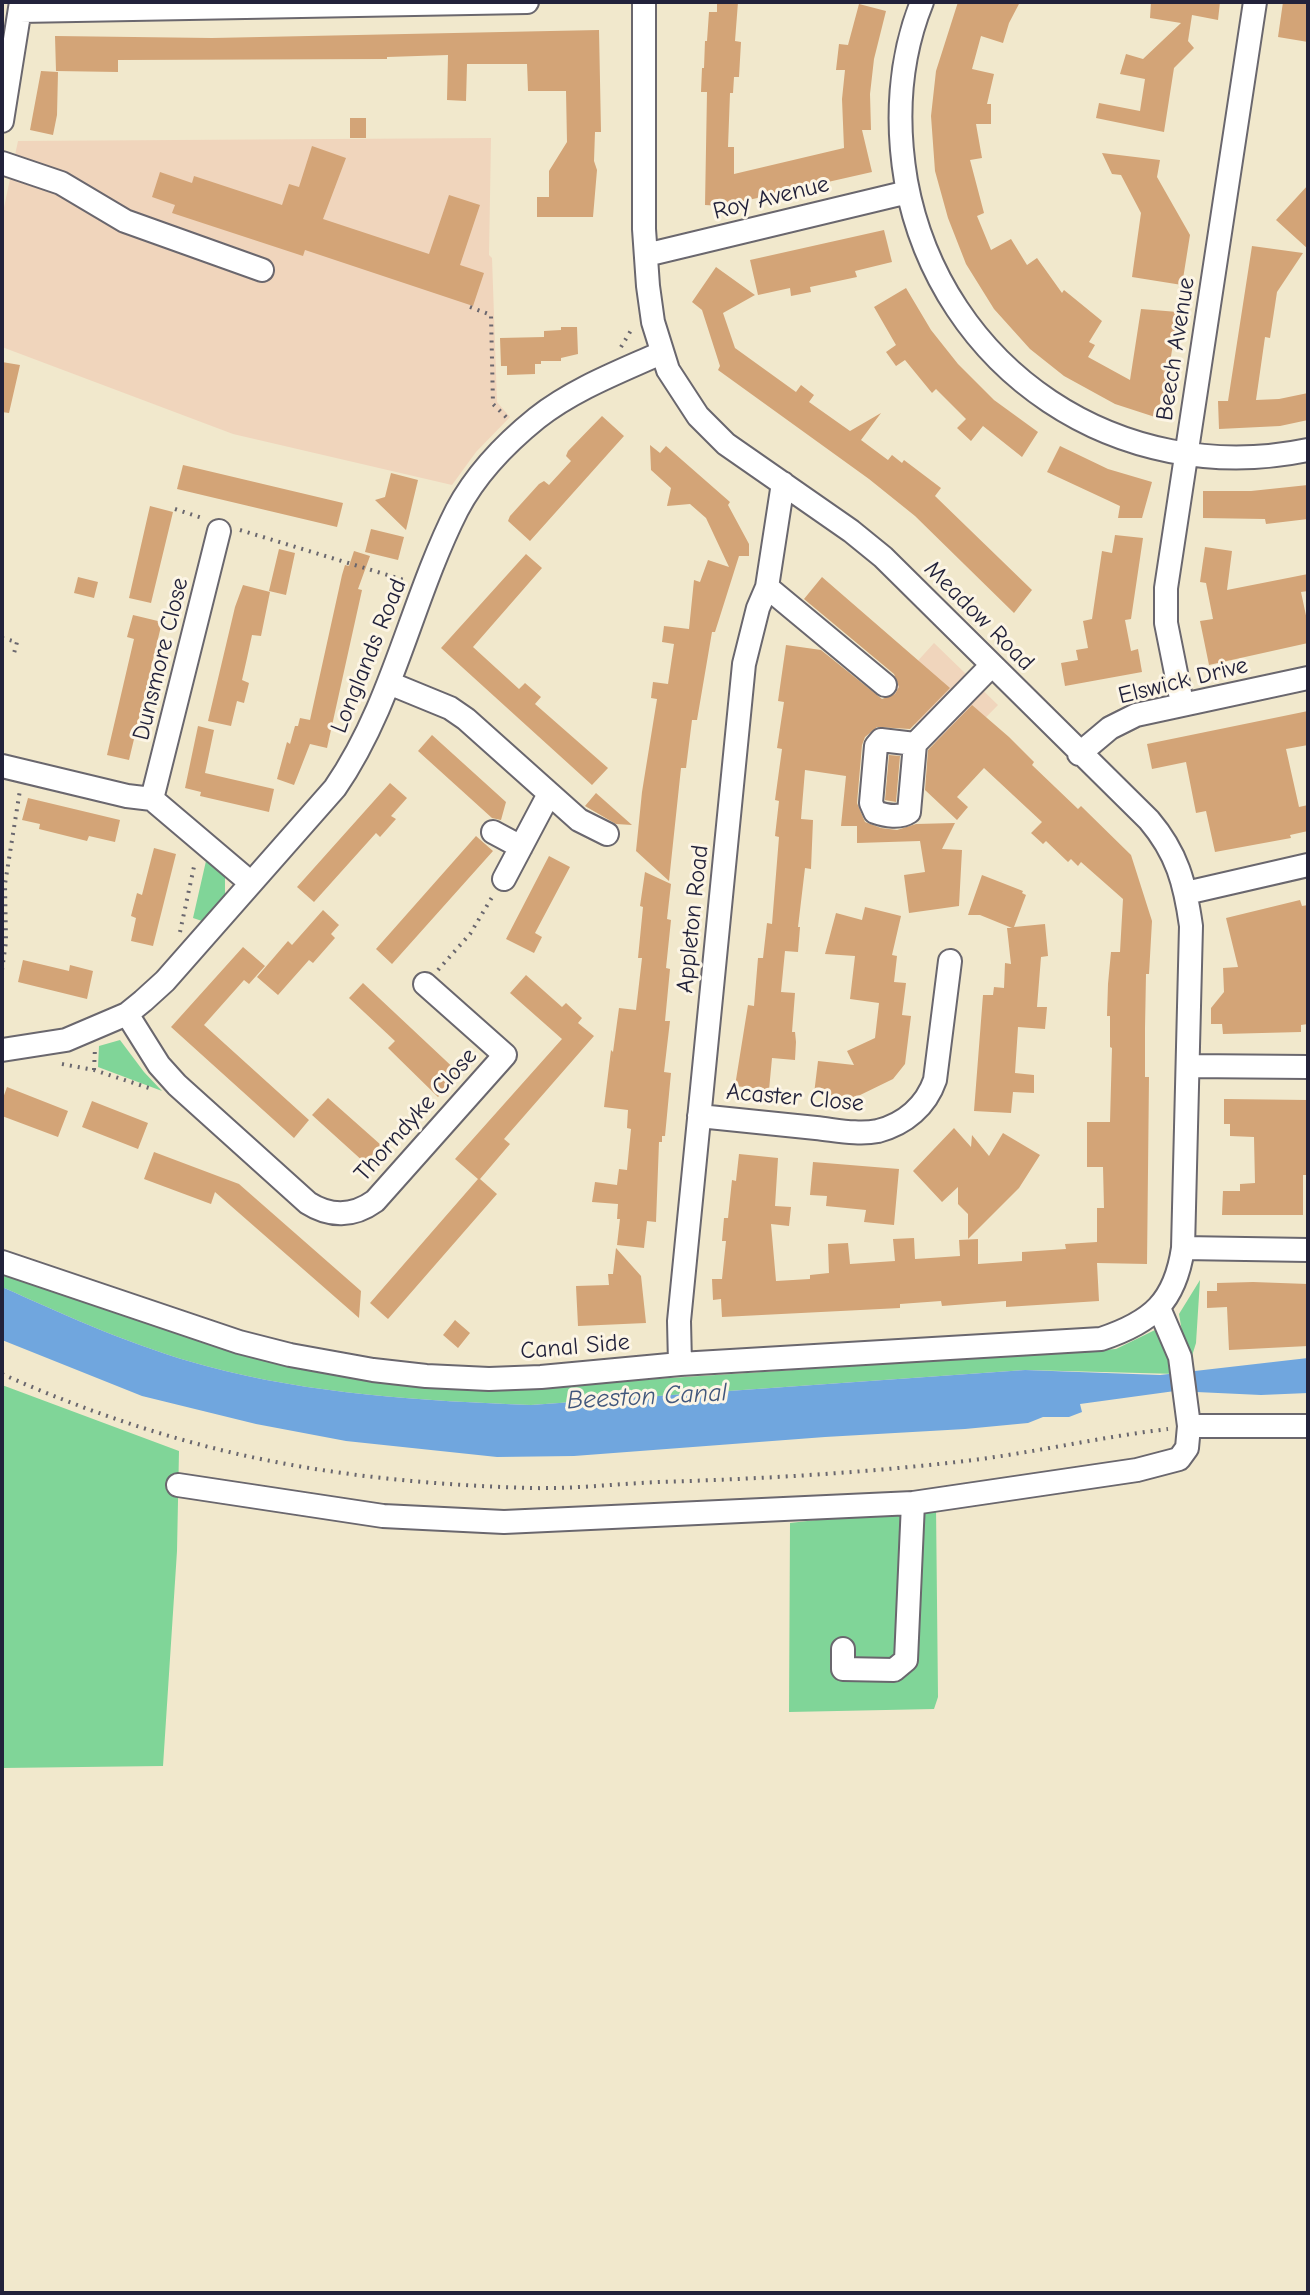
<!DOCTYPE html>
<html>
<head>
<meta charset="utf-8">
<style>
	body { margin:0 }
	#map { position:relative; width:1310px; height:2295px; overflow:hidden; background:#f1e8cc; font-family:"Comic Neue",sans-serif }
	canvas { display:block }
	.frame { position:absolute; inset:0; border:4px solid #22223b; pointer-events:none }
</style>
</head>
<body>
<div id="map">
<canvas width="1310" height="2295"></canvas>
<div class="frame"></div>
</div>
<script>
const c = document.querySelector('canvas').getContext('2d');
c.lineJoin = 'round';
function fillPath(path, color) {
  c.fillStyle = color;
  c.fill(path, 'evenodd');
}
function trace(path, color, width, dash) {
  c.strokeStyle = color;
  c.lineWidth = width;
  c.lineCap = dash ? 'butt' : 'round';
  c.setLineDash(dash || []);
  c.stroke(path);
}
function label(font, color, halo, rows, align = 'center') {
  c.font = font + ' "Comic Neue",sans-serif';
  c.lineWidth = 6;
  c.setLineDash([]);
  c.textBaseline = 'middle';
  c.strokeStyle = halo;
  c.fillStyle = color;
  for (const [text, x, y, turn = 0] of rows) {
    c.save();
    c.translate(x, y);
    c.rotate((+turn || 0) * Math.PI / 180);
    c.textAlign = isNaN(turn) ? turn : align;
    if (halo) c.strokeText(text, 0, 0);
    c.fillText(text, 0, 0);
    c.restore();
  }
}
const built = new Path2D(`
	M491,138L489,255L492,258L497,402L510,417L476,452L452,485L233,434L2,347V217L18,141Z
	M934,643L998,705L948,756L886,696Z`);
const green = new Path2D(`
	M210,860L225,873V897L205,922L193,918L206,861Z
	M120,1040L144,1072L162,1091L98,1067L99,1046Z
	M2,1271L175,1332L267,1359L516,1388L1116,1349L1155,1330L1178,1374L1025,1370L531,1405C424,1401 309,1394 206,1366C135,1347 69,1317 2,1287Z
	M1200,1280L1196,1343L1191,1359L1184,1343L1179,1314Z
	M2,1385L179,1451L177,1551L163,1766L2,1768Z
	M936,1506L938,1697L934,1709L789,1712L790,1523Z`);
const water = new Path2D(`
	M2,1287C69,1317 135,1347 206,1366C309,1394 424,1401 531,1405L1025,1370L1160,1375L1308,1358V1393L1261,1395L1175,1391L1080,1404L1082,1412L1069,1417H1043L1028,1423L965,1429L825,1437L574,1456L497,1457L346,1441L256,1424L142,1396L2,1340Z`);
const building = new Path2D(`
	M717,2H738L735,41L741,42L739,77H734L733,93H730L728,147H734V174L844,148L842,99L845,70H836L839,44L848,45L859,4L886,11L874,59L870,94L871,130H862L872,172L722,206L705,205L707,92H701L702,68H704L705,41H707L709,12H717Z
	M958,2H1020L1009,23L1003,43L981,36L972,69L994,74L987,104H991V124H976L982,158L970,160L984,213L977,216L991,250L1011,239L1027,265L1037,258L1062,293L1064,290L1102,321L1089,342L1095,345L1088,357L1130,380L1141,309L1178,312L1166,388L1155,417L1115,404L1064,376L1030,349L994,309L966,264L948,218L935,171L931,116L936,71Z
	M1151,2H1220L1218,20L1192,15L1188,41L1194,48L1174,68L1164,132L1096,118L1099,103L1140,111L1145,79L1120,74L1126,54L1143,59L1181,23L1150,18Z
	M1283,2H1308V42L1278,37Z
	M599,30L601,132H595L594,161L597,170L593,217H537V197H549V171L567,142L566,91H528L527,64H467L466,101L447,100L448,55L387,57V59L118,60V72L56,71L55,36L212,38Z
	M41,71L58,72L57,115L53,135L30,130Z
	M350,118H366V138H350Z
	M312,146L346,158L323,219L429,254L449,195L480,205L460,265L484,273L473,306L305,250L303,256L172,213L175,205L152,197L160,172L192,183L194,176L282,205L289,184L299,187Z
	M1102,153L1160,160L1157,177L1190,235L1182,285L1132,277L1141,213L1121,175L1112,174Z
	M1308,185V249L1276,220Z
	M884,230L892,262L855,271L857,277L810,287L811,292L791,296L790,288L758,295L750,260Z
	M1252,246L1303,253L1277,292L1270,338L1265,337L1256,400L1279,399L1308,393V420L1280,426L1219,429L1218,401H1228Z
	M716,267L755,295L723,313L735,348L796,392L801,385L814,395L809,402L850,431L881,413L861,440L888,460L892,455L902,463L904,460L941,488L935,496L1032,590L1014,613L915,516L869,479L718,370L720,366L702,310L692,302Z
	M906,288L931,330L958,364L994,400L1038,432L1022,457L983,426L971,441L957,428L966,419L936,389L932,393L905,360L896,366L886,352L896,345L874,307Z
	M561,327H577L578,354L561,358V361H541V364H535V374L507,375V366H501L500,338L544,337V331L561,330Z
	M2,362L20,365L9,413L2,412Z
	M602,416L624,436L530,541L508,521L510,516L539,484L544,481L549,485L571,461L566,456L568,451Z
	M650,445L660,453L666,446L730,502L728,505L749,544V556H739L715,632H712L697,720H692L686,768H681L669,881L636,851L642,792L657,699L651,698L653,682L668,684L674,644L662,642L664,626L689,629L694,580L700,582L708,560L729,567L706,518L690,504L667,506L671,488L651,470Z
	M1060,446L1108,469L1152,482L1142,518H1118L1120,506L1047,472Z
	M183,465L343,503L337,527L177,489Z
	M391,473L418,480L406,530L375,500L385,497Z
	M1308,485V519L1266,524L1265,519L1203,518V491H1251Z
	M150,506L173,512L151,603L129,598Z
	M371,529L404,537L398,560L365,552Z
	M1115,535L1143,538L1131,619L1125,620L1131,651L1138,649L1142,672L1065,686L1061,663L1078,660L1076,650L1088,648L1083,621L1092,619L1102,551L1112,553Z
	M1205,547L1232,551L1227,590L1308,574V591L1301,592L1308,625V643L1209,665L1200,621L1213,619L1206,583L1200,582Z
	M279,549L295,553L286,595L269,591Z
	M354,551L370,556L358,589L362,590L327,748L310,744L294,785L277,779L287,742L290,744L295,726H298L300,718L310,720L342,575L345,565L349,566Z
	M526,554L542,568L473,647L519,689L525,683L541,697L535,704L608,768L592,785L441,648Z
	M78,577L98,582L94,598L74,593Z
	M822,577L950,688L910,729L877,727L865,737L862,745L857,803L865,822L881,828L897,830L916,824L955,823L942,849L962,850L959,906L909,913L904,875L925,872L920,841L857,843V826H841L846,776L805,770L801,819L813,820L811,869L805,868L798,927H800L798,952L785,951L781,992L795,993L792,1032H795L796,1042L795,1060L772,1058L769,1090L735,1086L748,1005L754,1006L758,958H763L767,923L772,924L779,837L775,836L779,801L775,800L782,749L777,748L784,702L778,701L786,645L821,650L882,699L895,694L899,687L894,674L804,599Z
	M243,585L270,592L261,636L252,635L247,658L242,680L249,683L244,703L237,701L231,726L208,721L235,607Z
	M133,615L162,622L129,760L107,755L134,639L127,637Z
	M972,705L1009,737L1034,762L1032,765L1078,809L1081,806L1131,855L1152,921L1149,974H1146L1145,1028V1077H1149L1147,1264L1097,1263L1099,1301L1006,1307V1301L942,1306L941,1301L900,1304V1308L722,1317L721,1299L713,1300L712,1279H722L726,1241H722L724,1218H728L732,1180L736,1181L739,1154L778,1158L775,1206L791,1207L789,1226L771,1224L776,1281L810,1279V1275L829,1273L828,1244L848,1243L850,1264L895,1261L893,1239L914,1238L915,1259L960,1256L959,1240L978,1239V1264L1022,1261V1252L1066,1249L1065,1244L1097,1242V1208H1104L1103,1167H1087V1122H1110L1112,1048L1110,1047V1016H1107L1108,984L1111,952H1120L1123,899L1081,862L1078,866L1071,859L1068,862L1046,841L1043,844L1031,833L1042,822L984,768L957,797L968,807L957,820L925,790L928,750Z
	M1308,711V745L1286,749L1299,807L1308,805V831L1290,835L1291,838L1215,852L1206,811L1196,813L1186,762L1152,769L1147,744Z
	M198,726L214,730L205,773L274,789L269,812L200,796L201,792L185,788Z
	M432,735L506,802L501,820L492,818L418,751Z
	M889,755L900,756L896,802L885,800Z
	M390,783L407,798L391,816L396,819L380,837L376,833L314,902L297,887Z
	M596,793L632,825L616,824L585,806Z
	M28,798L120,820L115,842L89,836L87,841L39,829L40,824L22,820Z
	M476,836L493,851L392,964L376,949Z
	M154,848L176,854L153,946L131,941L136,918L131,916L137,893L142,895Z
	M549,856L570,867L535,933L542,937L534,953L506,939Z
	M645,872L671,884L667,919L671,920L666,968L670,969L665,1021H670L664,1072L671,1073L665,1136H662V1142H659L656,1222L647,1221L644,1248L617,1245L620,1219H617L618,1204L592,1202L595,1182L617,1185L619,1169L627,1170L631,1129L627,1128L628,1110L604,1107L611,1050L613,1052L619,1008L636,1010L642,958H638L643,907L640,906Z
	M982,875L1023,891L1022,893L1026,895L1014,927L1045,924L1048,956L1041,957L1037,1007H1047L1045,1029L1018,1027L1015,1073L1034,1075V1093L1013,1092L1011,1113L974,1111L983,995H993L994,987L1004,988L1005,963L1011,964L1007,928H1012L980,915H968Z
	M1300,900L1302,906L1308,905V1024L1301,1025V1032L1223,1034L1222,1024H1211V1008L1224,992L1223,968L1238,967L1226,918Z
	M865,907L901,916L892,955L897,956L894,982L906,983L902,1015L911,1016L905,1064L893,1079L854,1098L814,1094L818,1061L854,1065L847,1051L875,1038L879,1003L850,999L855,956L825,954L836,913L862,920Z
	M323,910L339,925L331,934L335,938L313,963L309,960L278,995L257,977L288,941L292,945Z
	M243,947L265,966L249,984L244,980L204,1025L309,1120L294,1138L171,1027Z
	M23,960L69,971L70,965L93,971L87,999L18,982Z
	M526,975L562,1007L566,1003L582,1018L578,1023L594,1036L504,1139L510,1144L480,1179L497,1194L388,1319L370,1303L478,1179L455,1159L562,1039L510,993Z
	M363,983L460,1074L438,1097L388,1048L395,1041L349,998Z
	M7,1087L68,1111L58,1137L2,1116V1101Z
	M328,1098L381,1145L365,1163L312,1115Z
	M1224,1099L1308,1100V1175H1303V1215H1222L1223,1191H1240V1184L1255,1183L1254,1137L1230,1136V1124H1224Z
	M92,1101L148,1123L138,1149L82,1127Z
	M954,1128L971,1147L972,1135L989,1156L1003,1133L1040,1155L1019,1188L968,1239V1214L958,1204V1187L942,1202L913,1171Z
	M154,1152L239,1184L361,1291L359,1318L215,1192L211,1204L144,1179Z
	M813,1162L899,1169L894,1225L864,1222L866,1210L826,1206L827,1196L810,1195Z
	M616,1248L641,1276L646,1323L578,1326L576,1286L609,1285L608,1274H613Z
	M1253,1282L1308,1284V1346L1229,1350L1227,1307L1207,1308V1291H1217V1283Z
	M455,1320L470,1333L458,1348L443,1335Z`);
const path = new Path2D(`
	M470,307L491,315L493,404L508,419
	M621,347L633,327
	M175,509L205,519
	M240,530L404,580
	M2,638L17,642L13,657
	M180,932L195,862
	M2,970L6,942L5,884L20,790
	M438,970L470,934L494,894
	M62,1064L94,1070L149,1088
	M94,1070L95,1048
	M2,1374C69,1404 142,1430 213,1448C315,1474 425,1485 531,1488C573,1489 615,1484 658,1482C760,1479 863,1473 965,1461C1033,1453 1100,1437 1168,1429`);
const minor = new Path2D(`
	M922,2C899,59 896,122 906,181C941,371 1120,489 1308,450
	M20,11L527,2
	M2,121L21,2
	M2,163L61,183L125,221L262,270
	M646,255L908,192
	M219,531L152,799L251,883
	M767,587L885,685
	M389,683L450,708L466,719L579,820L607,834
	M1182,703L1166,623V588L1255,2
	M915,744L909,812C900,818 886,816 875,812L871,803L876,746L881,740L915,744L992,665
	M1079,754L1110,728L1136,715L1308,678
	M2,766L127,796L152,799
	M493,832L521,847
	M504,879L549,794
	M1186,893L1308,865
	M127,1014L159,1065L177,1085L308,1203C330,1217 353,1217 375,1201L505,1055L425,984
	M2,1050L66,1040L127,1014L143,1001L165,981L335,788C393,704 411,601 457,510C476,474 506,443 537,418C574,389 619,372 661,353
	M1188,1066L1308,1067
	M699,1116C738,1120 777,1124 816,1128C836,1130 858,1135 878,1131C905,1124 926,1106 935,1080L950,961
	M1183,1248L1308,1250
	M2,1262L239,1342L290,1355L373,1370L426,1376L489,1379L541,1377L680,1364L1101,1339C1152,1322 1175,1302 1183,1248L1191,926C1185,883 1177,853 1149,820L883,557L851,531L726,444L698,416L668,370L653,322L648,286L644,229V2
	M680,1364L679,1321L744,664L758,608L767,587L783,483
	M1189,1426H1308
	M178,1485L383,1516L504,1522L913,1503L1137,1470L1179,1459L1187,1448L1189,1426L1180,1357L1159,1308
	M843,1649V1669L894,1670L906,1660L913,1503`);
const streetNames = [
	["Roy Avenue",771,198,-14],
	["Beech Avenue",1176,349,-81],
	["Meadow Road",979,616,45],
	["Longlands Road",369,656,-68],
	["Dunsmore Close",161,659,-76],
	["Elswick Drive",1183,681,-14],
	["Appleton Road",693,919,-84],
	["Acaster Close",795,1098,5],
	["Thorndyke Close",416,1115,-48],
	["Canal Side",575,1347,-5]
];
const waterNames = [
	["Beeston Canal",647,1397,-3]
];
fillPath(built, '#f0d5bc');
fillPath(green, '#80d598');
fillPath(water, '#70a6de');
fillPath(building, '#d3a477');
trace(minor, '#6a676e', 26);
trace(path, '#6a676e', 4, [2, 6]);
trace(minor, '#fff', 22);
label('24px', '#22223b', '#fcf5e5', streetNames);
label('italic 26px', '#41577c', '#fcf5e5', waterNames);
</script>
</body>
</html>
